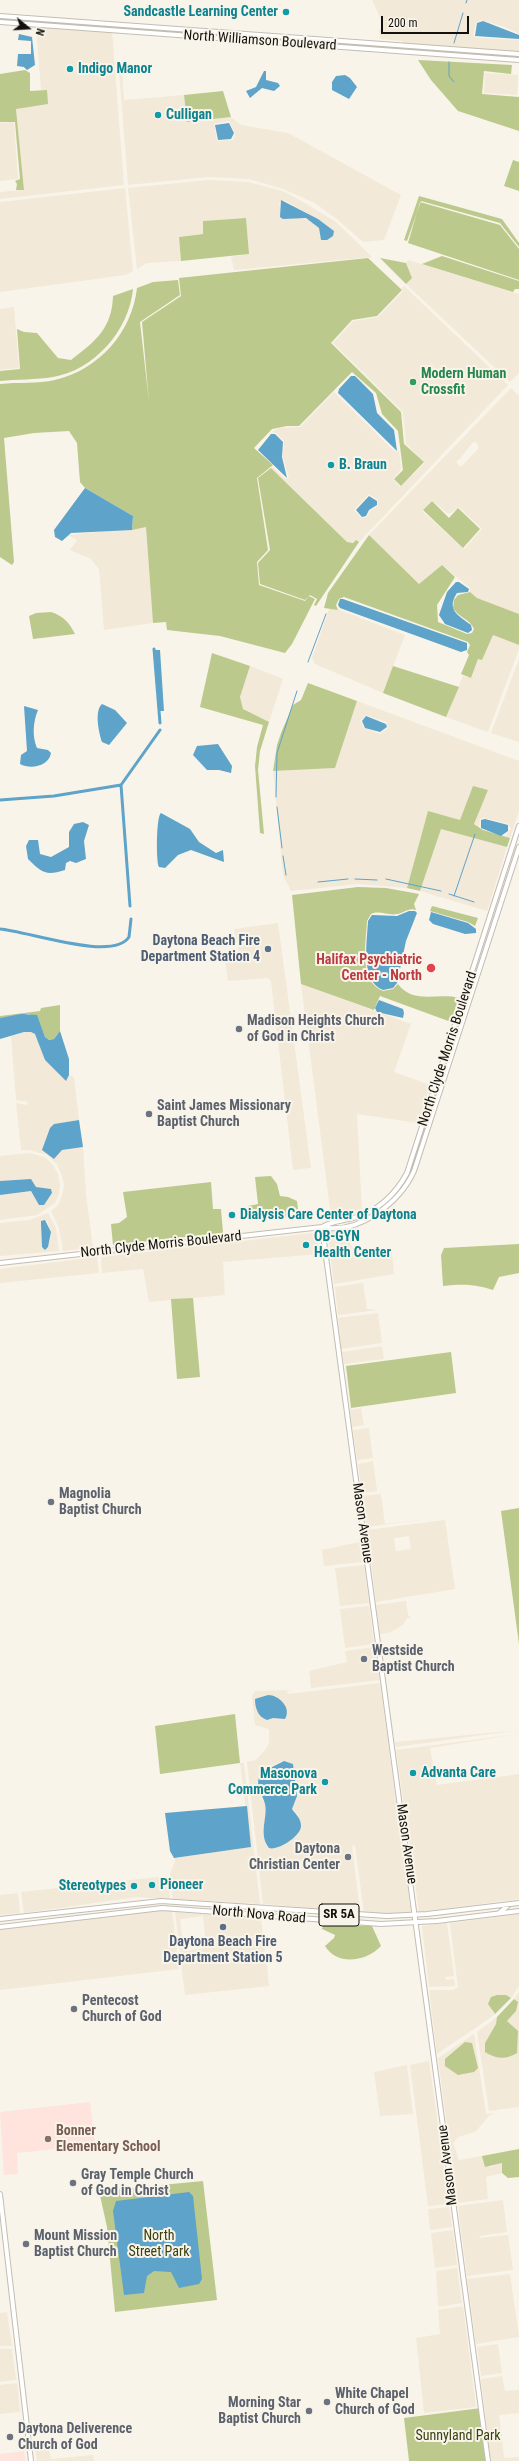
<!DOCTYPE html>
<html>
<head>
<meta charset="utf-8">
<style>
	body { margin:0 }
	#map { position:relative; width:519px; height:2461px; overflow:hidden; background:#f9f4e9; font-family:"Roboto Condensed",sans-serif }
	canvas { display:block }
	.north { position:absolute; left:8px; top:8px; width:40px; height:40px; -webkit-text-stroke:3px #f9f4e9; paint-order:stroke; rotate:108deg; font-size:11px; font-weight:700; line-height:16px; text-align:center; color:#13110e }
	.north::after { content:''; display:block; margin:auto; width:14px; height:18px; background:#13110e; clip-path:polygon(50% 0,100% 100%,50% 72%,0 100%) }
	.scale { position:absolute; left:381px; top:16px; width:88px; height:18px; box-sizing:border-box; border:2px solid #13110e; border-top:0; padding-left:5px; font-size:12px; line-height:14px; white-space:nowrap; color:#13110e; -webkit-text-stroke:3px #f9f4e9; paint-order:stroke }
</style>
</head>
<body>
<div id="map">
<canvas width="519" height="2461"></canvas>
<div class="north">N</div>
<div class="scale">200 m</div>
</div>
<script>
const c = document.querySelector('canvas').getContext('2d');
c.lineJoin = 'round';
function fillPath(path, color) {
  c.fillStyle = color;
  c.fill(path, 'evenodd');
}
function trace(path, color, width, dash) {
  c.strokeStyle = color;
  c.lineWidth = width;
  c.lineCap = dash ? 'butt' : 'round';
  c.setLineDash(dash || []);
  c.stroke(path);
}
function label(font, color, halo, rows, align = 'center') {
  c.font = font + ' "Roboto Condensed",sans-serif';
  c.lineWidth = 4;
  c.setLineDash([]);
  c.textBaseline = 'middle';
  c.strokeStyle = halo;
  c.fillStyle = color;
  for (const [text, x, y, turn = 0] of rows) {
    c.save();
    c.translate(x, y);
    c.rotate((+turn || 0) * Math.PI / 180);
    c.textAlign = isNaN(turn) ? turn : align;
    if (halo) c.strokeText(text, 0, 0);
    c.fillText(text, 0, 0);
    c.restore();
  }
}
const built = new Path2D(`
	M372,0H519V34L505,27L481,20L476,23L473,35L477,38L519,40V53L405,44L402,41L380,39L379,30L383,27V24Z
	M36,25L112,31L124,185L0,199V192L24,190L16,108L47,104V90H41Z
	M119,71H122L124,100L184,95L187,122L231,117L241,125L288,133L401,195L384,240L363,242L338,220L315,203L283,189L249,179L208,177L128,185ZM229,121L235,133L233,140L217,141L214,124Z
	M485,73L518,75L517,95L484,93Z
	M14,122L18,179L0,181V123Z
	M208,180L248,182L282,191L298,199L336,222L372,257L234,270L231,257L249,254L246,218L203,221V234L179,237L181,261L147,263L137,269L128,188ZM284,200L318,219L334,231L320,238L319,228L311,220L299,218L280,209L279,203Z
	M125,188L133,271L125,275L0,292V202Z
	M408,260L519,294V373L510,382L406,284L412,278L406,263Z
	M404,286L508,385L359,542H347L271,468L273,467L285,479L289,478L283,457L284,441L276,433L271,432L279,428L300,427L334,392L391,448L396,452L399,451L401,469L393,479L400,487L425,463L406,444L403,412L333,343L353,321L378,317L403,291L402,288ZM369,494L378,500V506L370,511L367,517L361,518L354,510Z
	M14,307L19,368L0,370V309Z
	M511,388L519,396V614L477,598L470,592V588L442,565L419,584L369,535ZM475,442L478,445V449L462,466H459L456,461L460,459L472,443ZM432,500L447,513H451L459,507L482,529L464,549L422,511Z
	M146,527L153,623L104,630L99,569L91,559L70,550L77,540L68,535Z
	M329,609H337L405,635L383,693L315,664L312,658Z
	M493,635L519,645V649L488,732L446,717L463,676L471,678L478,659L482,660Z
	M519,659V742L491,733Z
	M250,666L283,679L269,722L243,709L240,697Z
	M357,701L519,761V811L510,838L506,836L511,828L508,824L485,818L480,819L479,827L474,823L488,790L460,820L428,812L407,888L358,884L291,891L283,875L273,771L335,768ZM366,715L387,722L388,728L380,734L364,728L360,721Z
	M441,828L507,847L487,911L420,891Z
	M278,923L311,1168L293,1170L271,981L268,978L228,981L225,959L240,957L234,929Z
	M301,984L411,1024L394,1072L430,1085L418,1123L357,1114L362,1210L338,1213L330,1209Z
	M24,1032H31L36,1034L45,1060L64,1079L66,1080L69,1075L74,1077L79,1120L54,1124L51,1156L54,1159L62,1150L83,1147L86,1195L93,1247L63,1251L59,1228L51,1211L58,1205L62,1195L64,1185L61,1173L56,1163L47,1155L29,1150H21L16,1103L27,1105L28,1102L16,1100L11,1036Z
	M29,1153L45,1157L53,1165L58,1174L60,1186L59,1194L55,1203L37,1215L0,1220V1195L31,1191L43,1205L52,1193L51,1189L36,1187L31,1179L0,1181V1156Z
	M48,1213L56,1228L59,1251L0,1256V1223L29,1220ZM41,1221H47L51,1232L50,1242L42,1247Z
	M354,1229L350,1244L359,1255L392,1252L394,1274L334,1284L329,1243L330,1231Z
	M313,1233L317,1236L319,1254L223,1262L225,1295L149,1302L143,1269L102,1273L101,1257Z
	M97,1257L99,1273L0,1283V1269Z
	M363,1283L367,1309L378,1310L338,1315L335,1287Z
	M378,1313L382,1343L341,1349L338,1318Z
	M382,1346L384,1359L344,1364L342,1352Z
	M350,1407L352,1410L361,1408L364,1425L352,1427Z
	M369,1428L373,1458L357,1460L353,1430Z
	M373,1461L377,1491L362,1493L358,1464Z
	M381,1494L385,1524L444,1517L366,1527L362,1496Z
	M445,1520L455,1589L376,1602L367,1530ZM409,1536L411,1549L396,1551L394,1538Z
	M360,1542L363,1562L324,1566L322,1550Z
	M364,1565L369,1603L340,1606L335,1568Z
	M406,1601L408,1615L411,1618H407L403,1625L396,1629L388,1633L380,1634L376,1605Z
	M369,1606L374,1644L345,1648L340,1609Z
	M375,1647L380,1680L311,1688L309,1671L347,1662L345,1651Z
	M380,1683L411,1913H364L355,1845L352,1846L360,1912L263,1904L247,1762L256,1760L265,1750L269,1743V1729L255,1725L252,1696L255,1691L290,1690L287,1691L288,1694ZM282,1761L293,1764L297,1791L292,1809L298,1816L301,1826L297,1834L284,1845L272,1849L266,1845L265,1840V1804L259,1793L257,1782L271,1766Z
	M519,1730L396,1747L395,1742Z
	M519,1734L430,1748L437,1785L519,1774V1899L419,1912L396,1750Z
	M240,1763H244L260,1904L173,1899L170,1874L175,1861L174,1858L251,1847Z
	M167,1876L170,1899L137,1897L24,1913L21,1892Z
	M18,1893L20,1913L0,1915V1895Z
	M150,1911H172L179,1969L0,1990V1930Z
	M175,1912L261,1919L265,1952L181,1961ZM203,1916L206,1948L184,1951L180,1919Z
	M519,1914V1986L511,1998L506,1995L491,2011L495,2014L490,2018L437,2054L429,1990H452L458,1988L450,1923Z
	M447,1923L454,1976L445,1977L446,1980L454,1979L455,1986L429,1987L422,1926Z
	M266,1955L269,1986L185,1995L181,1964Z
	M519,1992V2107L489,2111L477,2032L497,2017L496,2024L485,2043V2052L513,2026L506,2021L516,2011L518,2002L514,1999Z
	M474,2034L486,2114L496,2113L490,2115L475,2132L458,2137L453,2143L459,2160L482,2156L490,2167L502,2163V2173L486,2177L488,2199L457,2203L438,2058Z
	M429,2061L449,2204L428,2206L410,2065Z
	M407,2065L413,2114L380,2116L374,2072Z
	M503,2200L507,2232L479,2236L480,2238L508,2235L513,2270L467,2276L458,2206Z
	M449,2207L452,2227L430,2230L428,2209Z
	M453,2230L457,2265L435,2268L431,2233Z
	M457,2268L462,2303L438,2307L436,2271Z
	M510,2274L519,2337L476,2344L467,2279Z
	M463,2306L476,2407L424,2413L416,2338L440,2334L438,2310Z
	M7,2312L12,2346H0V2313Z
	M498,2344L502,2373L481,2376L477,2347Z
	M0,2349H12L16,2380L0,2382Z
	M502,2376L505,2391L519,2390V2413L499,2415L502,2436L488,2437L481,2379Z
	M17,2383L20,2412L0,2414V2385Z
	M502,2439L504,2458L519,2457V2461H491L488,2441Z
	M48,2444L51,2459L93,2455L94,2461H37L35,2447Z`);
const education = new Path2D(`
	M90,2102L95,2145L17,2153L18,2174L4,2175L0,2112Z
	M24,2451L26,2461H0V2454Z`);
const green = new Path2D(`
	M418,60L512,65L511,74L484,71L482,94L519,97V131L458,111L431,80Z
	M25,70L30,73V91L47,90L48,104L16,109L24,190H16L17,184L15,181L20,179L15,122H0V74Z
	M223,91L231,117L187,122L184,95Z
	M513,160L519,162V191L504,186Z
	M419,196L502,219L519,243V247L500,223L421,201L407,241L404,240Z
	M420,202L500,225L519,249V280L408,243Z
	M246,218L249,254L181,261L179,237L203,234V221Z
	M442,256L519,281V289H515L513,292L422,264Z
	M368,258L402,290L377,316L352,320L331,343L401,412L404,444L424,462L401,486L394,479L403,470L398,431L382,414L376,393L352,372L299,426H287L272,429L254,448L273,465L257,478L268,550L257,562L259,585L305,601L309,596L315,599L292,644L285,653L220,636L167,630L166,622L153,623L146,527L132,530L133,516L85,488L80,482L77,443L69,431L34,433L4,438L14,562L12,565L0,557V384C18,382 38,384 55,380C98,370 132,333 137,288L153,282L178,280L180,295L140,322L149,402L142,322L181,296L179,278Z
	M380,258L406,263L412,278L406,284Z
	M133,289C129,331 94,370 53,377C36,380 17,379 0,381V371L20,369L17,329L24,332L37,333L58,358L71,360C96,341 112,328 113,296Z
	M271,468L347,542L353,543L356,540L359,542L316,606L314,605L317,599L310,595L305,600L260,584L258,563L270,550L258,478Z
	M432,501L449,518L458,508L480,529L463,548L423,510Z
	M369,535L419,584L442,565L455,577L437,605L438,622L467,634L472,633L474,629C470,619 458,617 453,608L454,600L458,595L470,592L477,598L519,614V645L493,635L482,660L478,659L471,678L461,674L469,655L467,652L470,645L468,642L344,597L339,599L336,605L338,610L324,608L328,593Z
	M51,612C63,616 69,622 75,634L33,639L29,616L36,613Z
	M212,653L250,666L240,697L243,709L269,722L260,751L258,770L264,834L260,833L255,766L257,747L263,725L200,707Z
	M393,666L459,687L446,717L383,693Z
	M308,683L357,701L335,768L273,771L277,745L281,733L293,705L301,700Z
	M473,786L488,790L474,824L483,830L510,838L507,847L441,829L420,891L407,888L428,811L460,820Z
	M358,887L386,888L419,894L414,904L416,910C409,907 404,913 397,914C388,916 380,910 371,914L367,921C366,943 358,981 383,991L393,989L398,984C413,1005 439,992 459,998L451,1022L380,996L374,1010L301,984L292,895Z
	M432,906L478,918L475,926L468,922L430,911Z
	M60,1005V1031L54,1039L49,1040L45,1037L38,1019L29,1014L0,1018V1016L40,1011L41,1008Z
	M271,1176L277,1184L280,1196L288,1197L297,1201L299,1217L295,1220L281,1215L258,1216L248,1210V1206L258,1204L255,1177Z
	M211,1182L213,1209H221L223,1233L113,1245L111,1224L119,1223L127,1217L123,1192Z
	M519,1244V1273L499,1277L493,1290C475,1284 462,1284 443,1286L441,1255L444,1248Z
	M193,1298L200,1377L177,1379L171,1299Z
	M451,1352L456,1393L351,1408L346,1366Z
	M519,1508V1644L501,1511Z
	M235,1714L240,1763L160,1774L155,1726Z
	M324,1924L372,1926L381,1946C366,1962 337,1966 325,1946L334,1938L335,1935L322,1929Z
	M497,1995H506L511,1998L495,2014L488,2004L491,1997Z
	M514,1999L518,2002L516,2011L507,2021L518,2031L517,2053C506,2060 496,2059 485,2052V2043L496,2024L497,2017Z
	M465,2042L472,2043L478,2068L474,2072L458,2075L445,2066V2059Z
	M519,2149V2177L508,2178L502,2173V2163L485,2167L482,2156Z
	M203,2181L217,2300L115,2312L107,2227L99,2191Z
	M481,2408L488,2461H409L404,2418Z`);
const water = new Path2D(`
	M483,21L519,35V39L475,36L477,23Z
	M19,34L32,37L35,65L27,70L24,67L17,66L18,54H31V41L18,40Z
	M264,71H266V80L278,83L280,86L274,91L262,88L250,98L246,91L256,87Z
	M345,75L350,78L357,87L349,99L332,90V82L336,76Z
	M229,123L234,133L231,139L218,140L215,125Z
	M281,200L318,219L334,231L333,236L327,240H321L319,228L306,218L283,219L280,217Z
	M351,376H355L373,394L377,413L394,430L397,451L338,393L339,389Z
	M271,434H275L283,442L282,457L287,478L258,450Z
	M85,488L133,516L132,530L71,533L62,541L55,537L54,530Z
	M369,496L377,501V505L369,510L366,516L362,517L356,510Z
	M456,582H459L469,589L468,592L457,593C446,610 458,615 471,625L472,630L468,633L445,624L439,615L447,592Z
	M340,599H343L467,643V650L461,652L340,608L338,605Z
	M155,650H160L164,711H159Z
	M102,704L115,710L127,723L109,745L102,742C99,733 94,711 102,704Z
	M24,706L38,710C33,722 32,736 37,748L48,750L51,753C49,766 31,770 20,764L21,755L27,751Z
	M366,716L386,724L387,727L380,732L365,728L362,721Z
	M218,744L232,766L231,773L219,770H207L193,755L197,746Z
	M161,813L190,829L199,842L216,853L223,850L224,862L191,850L178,855L165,868L159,867C156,863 156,816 161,813Z
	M485,819L508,825V831L501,836L481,828V820Z
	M83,822L89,825L84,841L86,859L76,863L70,861L66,863L65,870C46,876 42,873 28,859L26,846L29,840H38L40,854L51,857L69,847V832L74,824Z
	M409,911H415L417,913L406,941L397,983L393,988L383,990C360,981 367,942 368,921L372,915L397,916Z
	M431,912L468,923L476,929V933L465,934L433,924L429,920Z
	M379,1000L403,1009L404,1013L403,1018L377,1012L375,1008Z
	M21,1014L37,1015L45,1037L49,1040L54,1039L60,1031L69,1059V1075L66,1081L45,1060L35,1034L31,1032H24L0,1039V1018Z
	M79,1120L83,1147L62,1150L54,1159L42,1150L50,1128L54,1124Z
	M31,1179L36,1187L51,1189L52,1193L44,1205H39L31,1191L0,1195V1181Z
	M45,1220L51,1232L48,1247L45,1250L42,1247L41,1224V1221Z
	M268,1695C279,1695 292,1708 285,1719L273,1718L267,1720C258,1717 255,1708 255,1699Z
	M284,1761L293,1764L297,1796L292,1809C296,1815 301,1818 301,1826C301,1836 278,1851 269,1848C258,1834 268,1818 265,1804C262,1792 253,1785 262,1772Z
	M247,1806L251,1847L174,1858L170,1851L165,1813Z
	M189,2192L193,2196L202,2279L199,2284L179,2288L171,2272L154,2271L147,2276L144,2293L124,2295L113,2211L116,2201Z`);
const stream = new Path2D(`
	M466,3L467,0
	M454,43L463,13
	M449,62V76L454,82
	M308,662L326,614
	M276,797L277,753L297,691
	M277,807L282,848
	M283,856L286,875
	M355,879L377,880
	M386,879L441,891
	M318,882L348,879
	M449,894L474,902
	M454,896L475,834`);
const canal = new Path2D(`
	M154,649L160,723
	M0,800L54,796L121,785
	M130,906L121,785L160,730
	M0,929C27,931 113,962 129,937L131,919`);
const secondary = new Path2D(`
	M0,16L519,54
	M0,22L519,60
	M322,1227L488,2461
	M322,1227C332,1221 342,1221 353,1218C376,1213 396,1194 407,1173L519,826
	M0,1263L322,1227C359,1235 400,1202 414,1171L519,847
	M0,2194L31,2461`);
const primary = new Path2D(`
	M499,1913L510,1904
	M0,1919L161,1901L387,1916L427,1914L519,1903
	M0,1927L162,1908L381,1924L437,1921L519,1911`);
const markers = [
	[286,12,4,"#0f9aa8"],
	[70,69,4,"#0f9aa8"],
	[158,115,4,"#0f9aa8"],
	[413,382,4,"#2e9e5b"],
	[331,465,4,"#0f9aa8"],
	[268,949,4,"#5c6f8a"],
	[431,968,5,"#e0444e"],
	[239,1029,4,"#6b7280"],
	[149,1114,4,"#6b7280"],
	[232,1215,4,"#0f9aa8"],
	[306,1245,4,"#0f9aa8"],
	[51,1502,4,"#6b7280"],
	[364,1659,4,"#6b7280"],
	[413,1773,4,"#0f9aa8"],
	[325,1782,4,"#0f9aa8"],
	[348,1857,4,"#6b7280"],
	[152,1885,4,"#0f9aa8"],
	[134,1886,4,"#0f9aa8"],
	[223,1927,4,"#5c6f8a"],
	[74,2009,4,"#6b7280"],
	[48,2139,4,"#8d6e63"],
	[73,2183,4,"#6b7280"],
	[26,2244,4,"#6b7280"],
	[327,2402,4,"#6b7280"],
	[309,2411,4,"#6b7280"],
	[10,2437,4,"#6b7280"]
];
const shields = [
	[339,1915,40]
];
const shieldNames = [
	["SR 5A",339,1915]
];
const cultureNames = [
	["Sandcastle Learning Center",278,12,"right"],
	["Indigo Manor",78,69],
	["Culligan",166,115],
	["B. Braun",339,465],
	["Dialysis Care Center of Daytona",240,1215],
	["OB-GYN",314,1237],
	["Health Center",314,1253],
	["Advanta Care",421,1773],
	["Masonova",317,1774,"right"],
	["Commerce Park",317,1790,"right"],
	["Pioneer",160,1885],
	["Stereotypes",126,1886,"right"]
];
const streetNames = [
	["North Williamson Boulevard",260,41,4],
	["North Clyde Morris Boulevard",448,1049,-72],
	["North Clyde Morris Boulevard",161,1245,-6],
	["Mason Avenue",362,1523,82],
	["Mason Avenue",406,1844,82],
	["North Nova Road",259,1915,5],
	["Mason Avenue",448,2165,-97]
];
const leisureNames = [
	["Modern Human",421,374],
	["Crossfit",421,390]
];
const serviceNames = [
	["Daytona Beach Fire",260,941],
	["Department Station 4",260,957],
	["Daytona Beach Fire",223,1942,"center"],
	["Department Station 5",223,1958,"center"]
];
const healthNames = [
	["Halifax Psychiatric",422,960],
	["Center - North",422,976]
];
const worshipNames = [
	["Madison Heights Church",247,1021],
	["of God in Christ",247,1037],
	["Saint James Missionary",157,1106],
	["Baptist Church",157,1122],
	["Magnolia",59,1494],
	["Baptist Church",59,1510],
	["Westside",372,1651],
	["Baptist Church",372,1667],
	["Daytona",340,1849,"right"],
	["Christian Center",340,1865,"right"],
	["Pentecost",82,2001],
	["Church of God",82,2017],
	["Gray Temple Church",81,2175],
	["of God in Christ",81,2191],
	["Mount Mission",34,2236],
	["Baptist Church",34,2252],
	["White Chapel",335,2394],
	["Church of God",335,2410],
	["Morning Star",301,2403,"right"],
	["Baptist Church",301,2419,"right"],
	["Daytona Deliverence",18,2429],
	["Church of God",18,2445]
];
const educationNames = [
	["Bonner",56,2131],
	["Elementary School",56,2147]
];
const parkNames = [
	["North",159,2236],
	["Street Park",159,2252],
	["Sunnyland Park",458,2436]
];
fillPath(built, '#f2e9d8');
fillPath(education, '#fee4dc');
fillPath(green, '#bbc98d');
fillPath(water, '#5ea3c9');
trace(stream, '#5ea3c9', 1);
trace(canal, '#5ea3c9', 3);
trace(secondary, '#c3bdb3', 6);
trace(primary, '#c3bdb3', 6);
trace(secondary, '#fff', 4);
trace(primary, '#fff', 4);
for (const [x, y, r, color] of markers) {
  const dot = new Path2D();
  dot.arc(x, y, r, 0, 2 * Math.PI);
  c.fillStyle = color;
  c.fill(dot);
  trace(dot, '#f9f4e9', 1.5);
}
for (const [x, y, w] of shields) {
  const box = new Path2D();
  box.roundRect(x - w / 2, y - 11, w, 22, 3);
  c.fillStyle = '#f9f4e9';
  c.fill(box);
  trace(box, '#13110e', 1);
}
label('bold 13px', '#13110e', null, shieldNames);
label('bold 14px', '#0d838f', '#f9f4e9', cultureNames, 'left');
label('14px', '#13110e', '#f9f4e9', streetNames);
label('bold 14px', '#27864d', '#f9f4e9', leisureNames, 'left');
label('bold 14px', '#4e5e75', '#f9f4e9', serviceNames, 'right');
label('bold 14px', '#be3a42', '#f9f4e9', healthNames, 'right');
label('bold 14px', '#5b616d', '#f9f4e9', worshipNames, 'left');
label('bold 14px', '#785e54', '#f9f4e9', educationNames, 'left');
label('14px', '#37400e', '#f9f4e9', parkNames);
</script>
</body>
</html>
